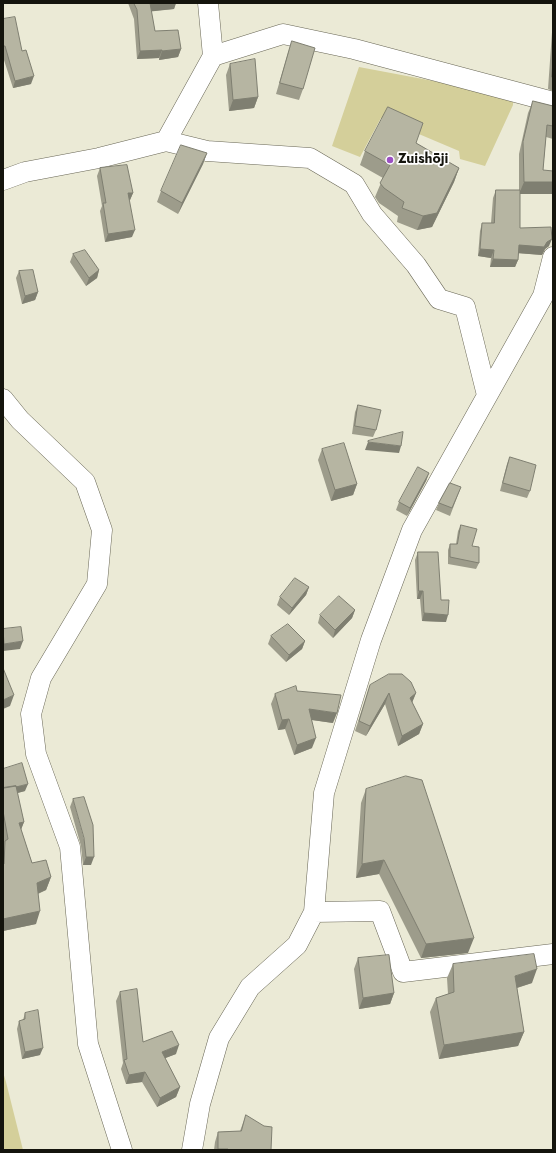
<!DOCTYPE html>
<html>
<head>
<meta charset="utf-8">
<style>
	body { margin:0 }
	#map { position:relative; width:556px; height:1153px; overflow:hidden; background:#ebead6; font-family:Jost,sans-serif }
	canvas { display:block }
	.frame { position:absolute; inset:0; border:4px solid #14140d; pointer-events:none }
</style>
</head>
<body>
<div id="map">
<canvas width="556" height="1153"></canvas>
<div class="frame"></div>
</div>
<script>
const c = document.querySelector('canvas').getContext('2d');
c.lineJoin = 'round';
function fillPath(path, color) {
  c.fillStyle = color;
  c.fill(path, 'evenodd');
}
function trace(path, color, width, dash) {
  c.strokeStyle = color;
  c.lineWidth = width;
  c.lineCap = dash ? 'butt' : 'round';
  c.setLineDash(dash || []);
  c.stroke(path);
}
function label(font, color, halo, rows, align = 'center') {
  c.font = font + ' Jost,sans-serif';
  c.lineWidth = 3.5;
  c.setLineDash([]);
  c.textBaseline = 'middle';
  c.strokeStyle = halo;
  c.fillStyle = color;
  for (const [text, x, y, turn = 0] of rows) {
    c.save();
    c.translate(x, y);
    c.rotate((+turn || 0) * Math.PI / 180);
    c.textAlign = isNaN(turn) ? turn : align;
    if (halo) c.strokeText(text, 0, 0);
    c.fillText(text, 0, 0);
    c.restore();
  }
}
const green = new Path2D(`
	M359,67L513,96V105L485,166L460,159L459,151L381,118L360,157L332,146Z
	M3,1072L6,1082L23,1150H3Z`);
const minor = new Path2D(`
	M213,56L283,34L354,49L553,102
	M166,141L207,151L310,158L354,184L372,214L416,265L439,299L465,307L487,395
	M3,180L25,172L99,158L166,141L213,56L208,3
	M3,399L20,420L85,482L102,530L97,584L41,678L31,714L36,754L70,847L88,1044L122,1150
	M314,912L380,911L403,972L553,954
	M192,1150L200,1104L219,1038L250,987L297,945L314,912L324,793L371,640L412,530L543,296L553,257`);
const wall = new Path2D(`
	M128,3H176L174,9L151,11L155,31L181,49L178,57L159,60V58L137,59L134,19Z
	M553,18V91L548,89Z
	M3,19L22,51L31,84L13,88L3,57Z
	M292,41L303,89L299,100L276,94L288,53Z
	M230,64L258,97L254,108L229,111L226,75Z
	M533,101L553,106V139L546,137L543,170L553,194H520V228L549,246L545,249L542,255L518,253V260L515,267H490L491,258L478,256L480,231L482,223H491L493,198L496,190H519V154L528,113Z
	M416,143L459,168L454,182L432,227L417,230L397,222L398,216L379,203L375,197L383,178L360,165L365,151Z
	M207,153L203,164L178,214L157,202L161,191Z
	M100,168L133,193L130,200H129L132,237L105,242L100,211L102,206L97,176Z
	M73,254L99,270L97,278L86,286L70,262Z
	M19,271L38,292L35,300L22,304L16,278Z
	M358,405L376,430L373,437L352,434L355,412Z
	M322,449L357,484L353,495L331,501L318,460Z
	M510,457L530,491L527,498L500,491L507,464Z
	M429,473L426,481L407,516L396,510L399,502Z
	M461,487L450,516L436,510L439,503Z
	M461,525L472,546L479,563L476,569L448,564V550L450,544H456L458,531Z
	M418,552L441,600L446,622L422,621L420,599H417L415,560Z
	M309,587L306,595L289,615L277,605L280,597Z
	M355,610L352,618L333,638L318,623L320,615Z
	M271,636L305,641L302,649L286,662L268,644Z
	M370,685L416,693L412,702L423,724L419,734L398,746L385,704L366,736L355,731Z
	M297,691L333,723L312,720V748L294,755L285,729L278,730L271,704L275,694Z
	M3,769L25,791L17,793L24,822L21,829L32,863L51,877L46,890L38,894L36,924L3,931Z
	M366,789L468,953L421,958L379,874L356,878L361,803Z
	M73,799L91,865H83L81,846L70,807Z
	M358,958L394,993L390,1004L359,1009L354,969Z
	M453,964L532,983L517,988L524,1032L518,1046L439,1059L430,1012L436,998L448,994L447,978Z
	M120,992L143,1042L176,1054L165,1058L180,1087L176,1097L157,1107L142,1082L126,1084L121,1069L123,1063L116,1001Z
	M25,1013L40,1055L22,1059L17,1029L19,1021L23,1020Z
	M246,1115L271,1150H214L215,1142L218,1132L240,1131Z`);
const shadedWall = new Path2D(`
	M150,3H176L174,9L146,12Z
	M181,49L178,57L159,60L162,51Z
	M162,50L159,58L137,59L140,51Z
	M34,76L31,84L13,88L15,81Z
	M258,97L254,108L229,111L233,100Z
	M207,153L203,164L178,214L182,203Z
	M459,168L454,182L432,227L417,230L423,216Z
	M524,182H553V194H519Z
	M128,193H133L130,200H125Z
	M135,230L132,237L105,242L108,234Z
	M552,239L549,246L545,249L542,255L516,253L519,245Z
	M480,249L494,250L491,258L478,256Z
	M493,259L518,260L515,267H490Z
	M99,270L97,278L86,286L89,278Z
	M38,292L35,300L22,304L25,296Z
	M368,442L401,446L399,453L365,450Z
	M429,473L426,481L407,516L410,508Z
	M357,484L353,495L331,501L335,490Z
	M309,587L306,595L289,615L292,608Z
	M419,591H423L420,599H417Z
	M355,610L352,618L333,638L335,630Z
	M424,613L448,615L446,622L422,621Z
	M23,641L20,649L3,651V646L4,644Z
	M305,641L302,649L286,662L289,655Z
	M389,693L385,704L366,736L370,726Z
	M416,693L412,703L410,698Z
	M14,695L10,706L3,709V700Z
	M309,709L337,713L333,723L305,719Z
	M289,719L285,729L278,730L282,720Z
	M423,724L419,734L398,746L402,736Z
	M316,738L312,748L294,755L297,745Z
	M28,784L25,791L3,797L5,790Z
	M24,822L19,835V823Z
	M86,857H94L91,865H83Z
	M384,860L379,874L356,878L362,864Z
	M51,877L46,890L32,896L37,883Z
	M40,911L36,924L3,931V919Z
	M474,938L468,953L421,958L426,944Z
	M537,969L532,983L510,990L515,976Z
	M394,993L390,1004L359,1009L363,998Z
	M524,1032L518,1046L439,1059L444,1045Z
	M179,1045L176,1054L158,1061L162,1052Z
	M43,1048L40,1055L22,1059L25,1052Z
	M145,1072L142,1082L126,1084L129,1075Z
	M180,1087L176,1097L157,1107L160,1098Z
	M218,1149H228L227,1150H217Z`);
const building = new Path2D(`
	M134,3H152H150L155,31L178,30L181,49L162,51V50L140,51L137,10Z
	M15,17L22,51L26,50L34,76L15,81L5,46H3V19Z
	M292,41L315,48L303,89L280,83Z
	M255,59L258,97L233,100L230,64Z
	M553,63V77H552Z
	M533,101L553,106V126L547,125L543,170L553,171V182H524L523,142Z
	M388,107L423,123L416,143L459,168L437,213L423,216L402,208L404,202L384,188L380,183L390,165L365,151Z
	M181,145L207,153L182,203L161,191Z
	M127,165L133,193H128L135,230L108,234L103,203H106L100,168Z
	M496,190H520V228L551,227L552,239L547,242L544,247L519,245L518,260L493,259L494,250L480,249L482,223H494Z
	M85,250L99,270L89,278L73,254Z
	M33,270L38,292L25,296L19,271Z
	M358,405L381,410L376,430L355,426Z
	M403,432L401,446L368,442V441Z
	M344,443L357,484L335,490L322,449Z
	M510,457L536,465L530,491L503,483Z
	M418,467L429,473L410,508L399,502Z
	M450,483L461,487L452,508L439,503Z
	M461,525L477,529L472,546L479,547V563L450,557V544H457Z
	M418,552H438L441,600H449L448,615L424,613L423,591H419Z
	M295,578L309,587L292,608L280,597Z
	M339,596L355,610L335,630L320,615Z
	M288,624L305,641L289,655L271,636Z
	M21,627L23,641L4,644L3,629Z
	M3,668L14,695L3,700Z
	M389,674H402L411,682L416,693L410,698L423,724L402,736L389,693L370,726L359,721L370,685Z
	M296,686L297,691L341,695L337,713L309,709L316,738L297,745L289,719L282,720L275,694Z
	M22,763L28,784L16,787V786L4,788L3,786V769Z
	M406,776L422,780L474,938L426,944L384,860L362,864L366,789Z
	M16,786L24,822L19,823L32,863L46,860L51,877L37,883L40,911L3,919V864H4L5,841L8,839L3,811V788Z
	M84,797L93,825L94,857H86L84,838L73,799Z
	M534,954L537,969L515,976L524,1032L444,1045L436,998L454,992L453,964Z
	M389,955L394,993L363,998L358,958Z
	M137,989L143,1042L172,1031L179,1045L162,1052L180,1087L160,1098L145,1072L129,1075L124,1060L127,1059L120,992Z
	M38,1010L43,1048L25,1052L19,1021L25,1019V1013Z
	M246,1115L264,1126L272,1127L271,1150H228V1149H218V1132L241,1131Z`);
const markers = [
	[390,160,4,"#9b50c2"]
];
const poiNames = [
	["Zuishōji",398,160]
];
fillPath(green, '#d4cf9a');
trace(minor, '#696756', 21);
trace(minor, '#fff', 20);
fillPath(wall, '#9d9c8b');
fillPath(shadedWall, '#7f7f71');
fillPath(building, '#b6b5a2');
trace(building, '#7f7f71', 1);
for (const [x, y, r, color] of markers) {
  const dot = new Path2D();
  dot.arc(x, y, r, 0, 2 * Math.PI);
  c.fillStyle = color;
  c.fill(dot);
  trace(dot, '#fff', 1.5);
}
label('bold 14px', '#14140d', '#fff', poiNames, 'left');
</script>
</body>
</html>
